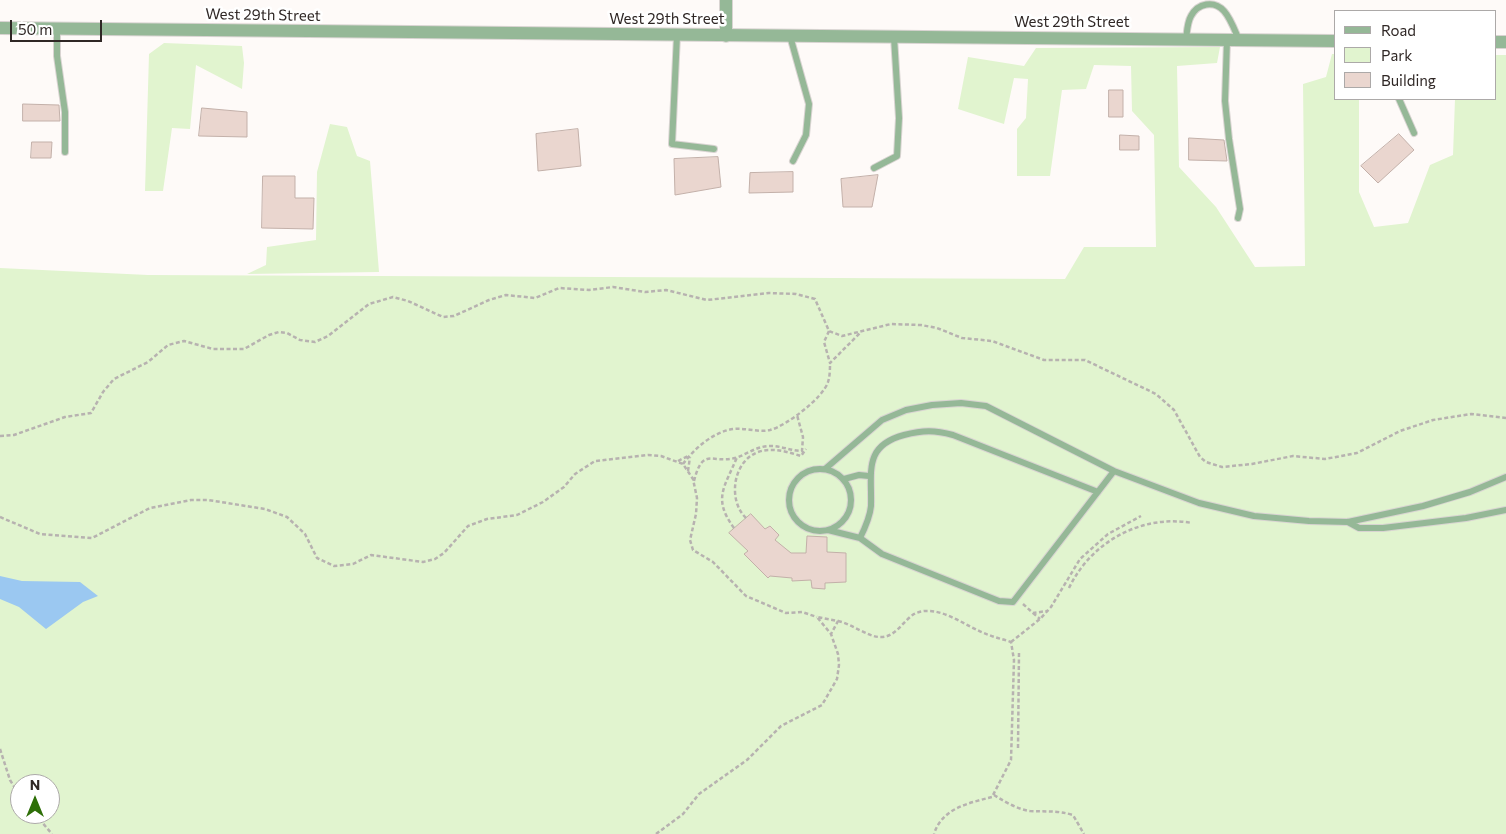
<!DOCTYPE html>
<html>
<head>
<meta charset="utf-8">
<style>
	body { margin:0 }
	#map { position:relative; width:1506px; height:834px; overflow:hidden; background:#fefaf8; font-family:Commissioner,sans-serif }
	canvas { display:block }
	.legend { position:absolute; left:1334px; top:10px; width:162px; height:90px; box-sizing:border-box; background:#fff; border:1px solid #aca9a8; margin:0; padding:6px 9px; list-style:none; font-size:15px; color:#2f2725 }
	.legend li { display:flex; align-items:center; gap:10px; height:25px }
	.legend b { width:25px; border:1px solid #aca9a8 }
	.north { position:absolute; left:10px; top:774px; width:50px; height:50px; box-sizing:border-box; background:#fff; border:1px solid #aca9a8; border-radius:50%; rotate:0deg; font-size:14px; font-weight:700; line-height:20px; text-align:center; color:#2f2725 }
	.north::after { content:''; display:block; margin:auto; width:18px; height:22px; background:#2e6f08; clip-path:polygon(50% 0,100% 100%,50% 72%,0 100%) }
	.scale { position:absolute; left:10px; top:20px; width:92px; height:22px; box-sizing:border-box; border:2px solid #2f2725; border-top:0; padding-left:6px; font-size:15px; line-height:18px; white-space:nowrap; color:#2f2725; -webkit-text-stroke:4px #fff; paint-order:stroke }
</style>
</head>
<body>
<div id="map">
<canvas width="1506" height="834"></canvas>
<ul class="legend">
<li><b style="height:6px;background:#95b897"></b>Road</li>
<li><b style="height:14px;background:#e1f4cf"></b>Park</li>
<li><b style="height:14px;background:#ead6cf"></b>Building</li>
</ul>
<div class="north">N</div>
<div class="scale">50 m</div>
</div>
<script>
const c = document.querySelector('canvas').getContext('2d');
c.lineJoin = 'round';
function fillPath(path, color) {
  c.fillStyle = color;
  c.fill(path, 'evenodd');
}
function trace(path, color, width, dash) {
  c.strokeStyle = color;
  c.lineWidth = width;
  c.lineCap = dash ? 'butt' : 'round';
  c.setLineDash(dash || []);
  c.stroke(path);
}
function label(font, color, halo, rows, align = 'center') {
  c.font = font + ' Commissioner,sans-serif';
  c.lineWidth = 5;
  c.setLineDash([]);
  c.textBaseline = 'middle';
  c.strokeStyle = halo;
  c.fillStyle = color;
  for (const [text, x, y, turn = 0] of rows) {
    c.save();
    c.translate(x, y);
    c.rotate((+turn || 0) * Math.PI / 180);
    c.textAlign = isNaN(turn) ? turn : align;
    if (halo) c.strokeText(text, 0, 0);
    c.fillText(text, 0, 0);
    c.restore();
  }
}
const green = new Path2D(`
	M164,43L242,46L244,63L242,89L196,65L190,129L172,128L163,191H145L149,54Z
	M1220,47L1217,63L1177,66L1179,167L1216,207L1255,267L1305,266L1303,84L1326,77L1332,54H1335V99H1359V192L1374,227L1408,223L1430,165L1453,155L1455,99H1495V55H1506V834H0V268L148,275L1065,279L1084,247H1156L1154,135L1132,111L1131,66L1094,65L1086,89L1062,90L1050,176H1017V129L1026,118L1028,79L1014,78L1004,124L958,109L968,57L1024,66L1036,48ZM20,784H50V814H20Z
	M330,124L347,127L357,156L370,161L379,272L247,274L266,265L267,247L316,240L317,172Z`);
const water = new Path2D(`
	M0,576L22,581L80,582L98,596L83,602L46,629L19,607L0,599Z`);
const building = new Path2D(`
	M1109,90H1123V117H1109Z
	M23,104L59,105L60,121H23Z
	M202,108L247,112V137L199,136Z
	M578,129L581,166L538,171L536,134Z
	M1399,134L1414,150L1378,183L1361,166Z
	M1120,135L1139,136V150H1120Z
	M1189,138L1224,140L1227,161L1189,160Z
	M32,142H52L51,158H31Z
	M718,157L721,187L675,195L674,159Z
	M793,172V192L749,193L750,173Z
	M878,175L872,207H843L841,179Z
	M263,176H295V198H314L313,229L262,228Z
	M751,514L765,529L770,526L779,535L775,540L791,553H806L807,536L827,537V552L846,553V582L825,583V589L812,588L811,580L792,581V578L770,576L768,578L744,554L748,551L729,533Z`);
const path = new Path2D(`
	M829,331L824,342L830,363L861,332
	M0,436L14,435L65,417L91,413L103,392L114,379L148,362L168,345L184,341L213,349H244L269,335L279,332L287,333L300,340L315,342L328,336L369,304L393,297L408,301L443,317L454,316L489,300L506,295L535,298L559,288L589,290L613,287L645,292L666,290L707,300L769,293L796,294L815,299L829,331L842,336L891,324L921,325L937,328L962,338L992,341L1044,360H1085L1156,394L1174,410L1200,457L1206,462L1222,467L1252,464L1293,456L1325,459L1357,453L1400,431L1433,420L1471,414L1506,418
	M678,461L688,456
	M683,464C694,449 710,435 728,430C742,426 756,433 770,430C786,426 823,398 828,382C830,376 830,369 830,363
	M688,471L690,457
	M694,481C703,446 712,464 735,458C746,455 755,447 768,446C779,445 791,451 802,451L803,437L797,415
	M0,517L40,534L92,538L150,508L191,500H208L265,509L287,517L305,534L317,558L334,566L353,564L371,555L423,562L435,559L444,553L468,526L487,519L517,515L543,502L564,487L575,474L595,461L648,455L661,456L683,464L693,479L697,498L696,514L690,540L693,550L713,562L746,596L786,613L802,612L817,617
	M746,518C728,501 732,462 758,452C772,447 788,452 801,456L806,449
	M734,528C712,498 725,487 737,457
	M1069,588C1091,542 1141,514 1192,523
	M1023,604L1033,613L1047,611
	M1033,613L1040,619
	M838,621C852,624 868,637 880,637C895,638 903,621 914,614C938,602 967,628 989,635C996,638 1003,639 1011,642L1014,660L1011,760L992,797C969,803 942,808 934,834
	M1011,642L1040,619L1051,607L1080,559L1108,534L1141,516
	M1018,748L1019,652
	M0,749L10,780L20,796
	M994,795C1005,802 1017,809 1030,811C1046,812 1056,810 1073,815L1084,834
	M35,814L52,834
	M656,834L683,814L699,794L747,760L781,726L822,705L837,679L839,665L838,654L831,634L817,617L838,621L831,634`);
const service = new Path2D(`
	M57,28V56L65,112V152
	M677,35L672,144L714,149
	M790,36L809,104L806,135L793,161
	M1186,40C1187,32 1187,23 1191,16C1198,3 1214,0 1224,11C1231,19 1235,31 1239,40
	M1227,40L1225,101L1229,139L1240,209L1238,218
	M1399,99L1414,133
	M874,168L897,156L899,118L894,37
	M825,469L882,420L906,410L932,405L961,403L986,406L1114,471L1199,503L1254,516L1309,521L1348,522L1423,506L1470,492L1506,477
	M789 500a31 31 0 1 1 62 0a31 31 0 1 1-62 0Z
	M844,479L859,475L869,476
	M1348,522L1359,528H1383L1466,518L1506,510
	M828,530L860,538L882,554L999,601L1013,602L1114,471
	M860,538C865,528 870,517 871,506C872,472 863,446 904,435C923,430 935,430 953,435L1098,492`);
const minor = new Path2D(`
	M0,28L1335,41
	M726,36V0
	M1495,42H1506`);
const streetNames = [
	["West 29th Street",263,15,1],
	["West 29th Street",667,19],
	["West 29th Street",1072,22]
];
fillPath(green, '#e1f4cf');
fillPath(water, '#9bc8f1');
fillPath(building, '#ead6cf');
trace(building, '#c3b0a9', 1);
trace(service, '#d9d4d2', 8);
trace(minor, '#d9d4d2', 14);
trace(path, '#b7b2b0', 2.5, [4, 2.5]);
trace(service, '#95b897', 6);
trace(minor, '#95b897', 12);
label('15px', '#2f2725', '#fff', streetNames);
</script>
</body>
</html>
